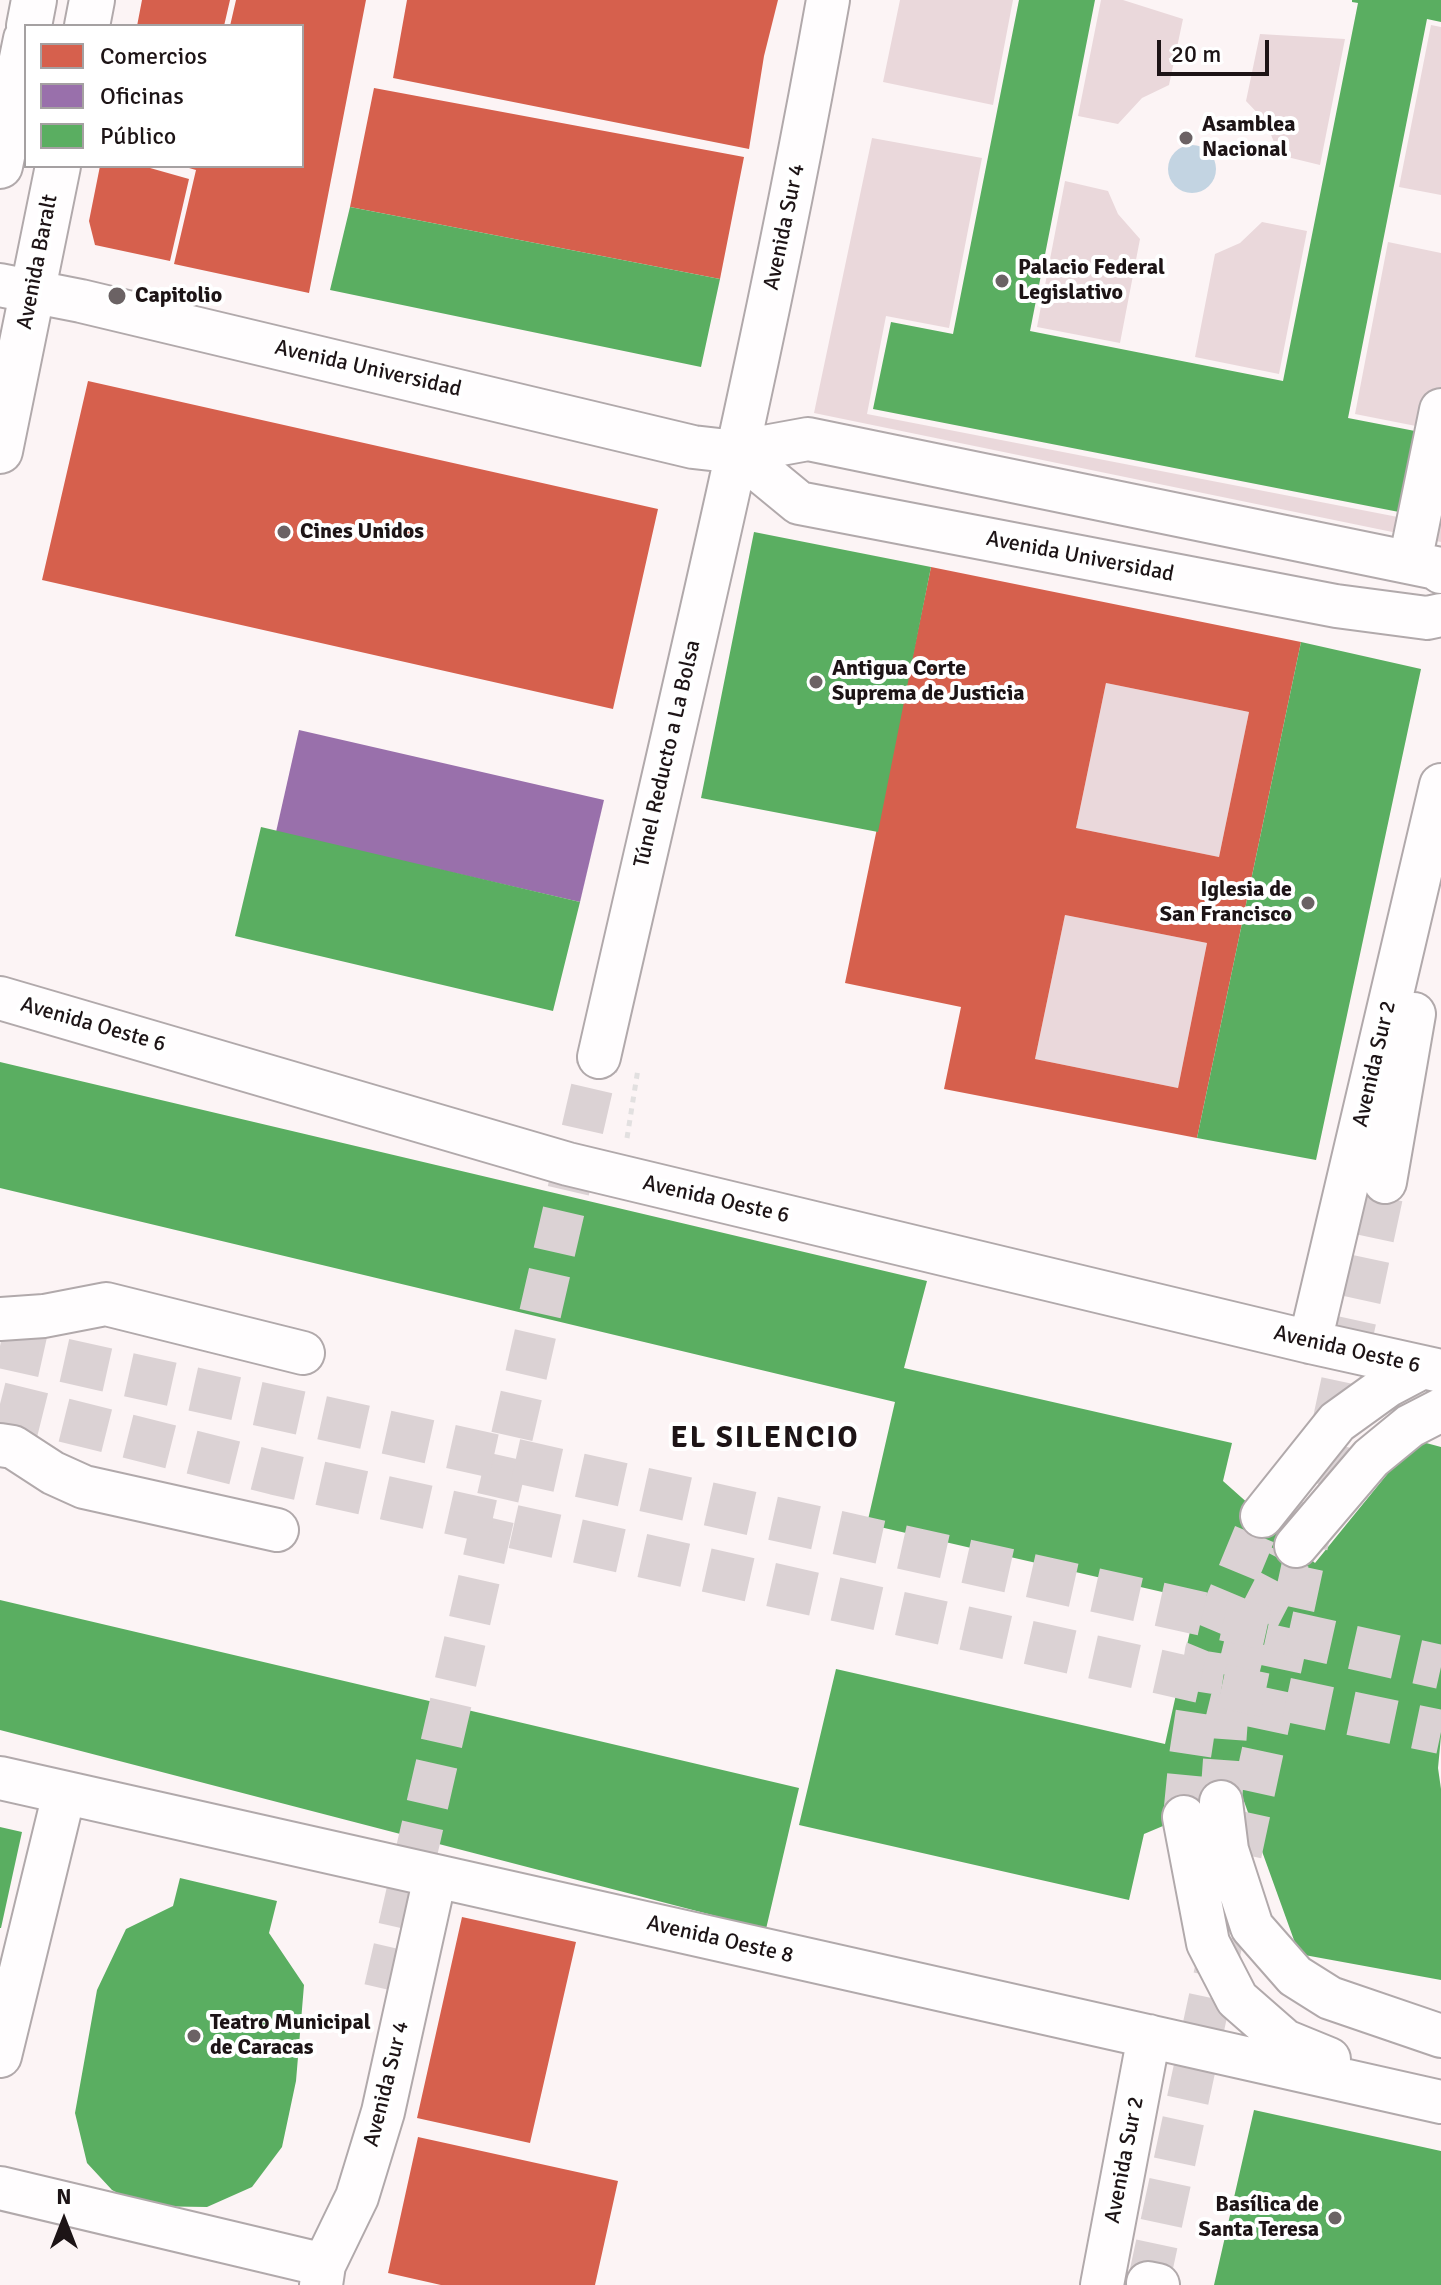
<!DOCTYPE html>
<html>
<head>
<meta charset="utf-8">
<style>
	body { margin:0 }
	#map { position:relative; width:1441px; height:2285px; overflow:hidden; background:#fcf4f5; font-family:Signika,sans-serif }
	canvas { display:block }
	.legend { position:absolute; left:24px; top:24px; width:280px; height:144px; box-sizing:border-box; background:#fff; border:2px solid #a5a1a2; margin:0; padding:10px 14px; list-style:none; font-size:24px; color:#1d1416 }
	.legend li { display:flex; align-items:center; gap:16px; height:40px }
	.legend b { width:40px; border:2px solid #a5a1a2 }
	.north { position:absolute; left:24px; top:2181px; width:80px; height:80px; -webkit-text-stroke:6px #fff; paint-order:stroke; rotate:0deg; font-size:22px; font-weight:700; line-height:32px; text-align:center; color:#1d1416 }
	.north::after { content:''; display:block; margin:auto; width:28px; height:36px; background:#1d1416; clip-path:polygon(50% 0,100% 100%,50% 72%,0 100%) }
	.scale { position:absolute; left:1157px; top:40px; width:112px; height:36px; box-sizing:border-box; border:4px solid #1d1416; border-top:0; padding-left:10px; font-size:24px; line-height:28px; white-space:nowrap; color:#1d1416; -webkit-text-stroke:6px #fff; paint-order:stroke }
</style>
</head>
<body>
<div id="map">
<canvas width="1441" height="2285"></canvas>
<ul class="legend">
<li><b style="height:22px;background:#d6604d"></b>Comercios</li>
<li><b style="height:22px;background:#9970ab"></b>Oficinas</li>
<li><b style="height:22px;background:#5aae61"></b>Público</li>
</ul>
<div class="north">N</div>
<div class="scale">20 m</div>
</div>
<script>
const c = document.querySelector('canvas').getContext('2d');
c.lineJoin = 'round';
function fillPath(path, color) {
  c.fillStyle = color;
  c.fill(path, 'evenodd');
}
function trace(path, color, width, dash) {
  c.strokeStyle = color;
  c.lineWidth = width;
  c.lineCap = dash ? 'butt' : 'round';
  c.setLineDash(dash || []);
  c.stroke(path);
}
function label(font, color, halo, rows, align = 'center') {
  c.font = font + ' Signika,sans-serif';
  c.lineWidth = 8;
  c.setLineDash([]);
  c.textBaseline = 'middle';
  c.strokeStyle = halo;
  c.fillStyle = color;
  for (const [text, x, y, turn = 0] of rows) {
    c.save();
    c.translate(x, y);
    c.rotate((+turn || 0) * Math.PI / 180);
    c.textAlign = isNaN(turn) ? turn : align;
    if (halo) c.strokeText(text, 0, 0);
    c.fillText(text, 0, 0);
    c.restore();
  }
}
const green = new Path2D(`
	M900,0H1013L993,105L883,82Z
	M1101,0H1123L1183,19L1169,85L1142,98L1118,124L1078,116Z
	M1431,25L1441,27V195L1399,187Z
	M1260,34L1345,39L1320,165L1279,155L1266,122L1246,101Z
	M872,138L982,158L949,328L886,316L867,414L1403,518L1421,427L1355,414L1388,242L1441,253V542L814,413Z
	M1065,181L1108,191L1118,214L1140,239L1120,343L1037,327Z
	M1262,222L1307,231L1279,374L1195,357L1215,254L1240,243Z
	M1106,683L1249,712L1219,857L1076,828Z
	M1065,915L1207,943L1178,1088L1035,1059Z`);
const water = new Path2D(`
	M1168 169a24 24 0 1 1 48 0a24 24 0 1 1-48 0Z`);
const shops = new Path2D(`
	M142,0H230L224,26H137Z
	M236,0H366L309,293L174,264L196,170L182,166H302V26H230Z
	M407,0H778L764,56L749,149L393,78Z
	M374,88L744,157L720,279L350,207Z
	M100,166H143L189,179L170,261L95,245L89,221Z
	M88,381L658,509L613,709L42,580Z
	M931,567L1301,642L1197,1138L944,1089L961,1007L845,983ZM1106,683L1249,712L1219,857L1076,828ZM1065,915L1207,943L1178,1088L1035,1059Z
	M462,1917L576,1942L530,2143L417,2118Z
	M418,2137L618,2181L595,2285H441L388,2273Z`);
const offices = new Path2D(`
	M299,730L604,800L580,902L276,832Z`);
const public = new Path2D(`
	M1019,0H1095L1030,331L1283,381L1358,3L1352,2V0H1441V22L1427,19L1348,418L1415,431L1399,512L873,409L891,322L953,334Z
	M350,207L720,279L701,367L330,290Z
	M754,532L931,567L878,832L701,798Z
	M1301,642L1421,669L1316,1160L1197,1138Z
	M261,827L580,902L553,1011L235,936Z
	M0,1062L927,1281L904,1368L1232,1443L1223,1481L1315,1563L1415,1440L1441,1447V1736L1438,1768L1441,1789V1980L1299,1954L1241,1793L1144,1834L1129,1900L799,1825L836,1669L1165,1744L1197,1600L867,1524L895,1402L0,1188Z
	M0,1600L799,1788L766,1929L0,1730Z
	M0,1827L22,1832L1,1928H0Z
	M180,1878L277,1901L269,1933L304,1985L296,2081L282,2147L252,2187L207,2207L142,2206L112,2190L87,2163L75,2113L97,1990L126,1929L173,1906Z
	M1254,2110L1441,2151V2285H1214Z`);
const minorTunnel = new Path2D(`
	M1221,1802L1227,1718L1245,1644L1290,1557
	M1184,1817L1190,1756L1206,1651L1262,1516
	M385,1989L599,1057
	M1148,2285L1385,1182`);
const majorTunnel = new Path2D(`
	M0,1346L1441,1667
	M0,1404L275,1473L1245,1691L1441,1732`);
const path = new Path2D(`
	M627,1138L638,1069`);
const minor = new Path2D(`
	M0,285L81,301L693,447L737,452L808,439L1436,568L1441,572
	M737,452L799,503L1336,606L1427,618L1441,615
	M1410,562L1441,410
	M0,998L568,1164L1310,1342L1441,1371
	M599,1057C679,705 765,355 828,0
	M1385,1182L1414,1014
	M0,1319L44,1316L106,1304L303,1353
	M1310,1342L1441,785
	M0,1445L13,1447L53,1473L84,1487L277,1530
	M1262,1516L1337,1422L1387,1386L1423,1367
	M1296,1546L1371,1458L1410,1426L1441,1410
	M0,1778L1441,2102
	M1221,1802L1227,1850L1252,1927L1295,1976L1330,1998L1441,2036
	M1184,1817L1208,1943L1237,1999L1285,2041L1329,2059
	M0,2056L64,1794
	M0,2188L324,2265
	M1148,2283L1158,2285
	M321,2285L324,2265L357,2197L383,2112L435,1877
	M1102,2285L1149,2036`);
const major = new Path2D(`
	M29,26L34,0
	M87,26L92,0
	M0,166L26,39
	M0,451L58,166`);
const markers = [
	[1186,138,8,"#6b6264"],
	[1002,281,8,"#6b6264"],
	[117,296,10,"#6b6264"],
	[284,532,8,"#6b6264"],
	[816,682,8,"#6b6264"],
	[1308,903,8,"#6b6264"],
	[194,2036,8,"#6b6264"],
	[1335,2218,8,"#6b6264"]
];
const poiNames = [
	["Asamblea",1202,125],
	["Nacional",1202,150],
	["Palacio Federal",1018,268],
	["Legislativo",1018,293],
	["Capitolio",135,296],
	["Cines Unidos",300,532],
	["Antigua Corte",832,669],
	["Suprema de Justicia",832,694],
	["Iglesia de",1292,890,"right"],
	["San Francisco",1292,915,"right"],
	["Teatro Municipal",210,2023],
	["de Caracas",210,2048],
	["Basílica de",1319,2205,"right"],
	["Santa Teresa",1319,2230,"right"]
];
const streetNames = [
	["Avenida Sur 4",785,227,-78],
	["Avenida Baralt",38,262,-79],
	["Avenida Universidad",368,369,13],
	["Avenida Universidad",1080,557,11],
	["Túnel Reducto a La Bolsa",668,754,-77],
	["Avenida Oeste 6",93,1025,16],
	["Avenida Sur 2",1375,1064,-77],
	["Avenida Oeste 6",716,1200,13],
	["Avenida Oeste 6",1347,1350,13],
	["Avenida Oeste 8",720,1940,13],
	["Avenida Sur 4",387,2084,-76],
	["Avenida Sur 2",1125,2160,-79]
];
const districtNames = [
	["EL SILENCIO",765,1439]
];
fillPath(green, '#ead8db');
fillPath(water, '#c3d4e2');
fillPath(shops, '#d6604d');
fillPath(offices, '#9970ab');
fillPath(public, '#5aae61');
trace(minorTunnel, '#dbd2d4', 42, [42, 21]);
trace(majorTunnel, '#dbd2d4', 44, [44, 22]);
trace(minor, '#b1a9ab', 46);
trace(major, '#b1a9ab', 48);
trace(path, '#e2e0e0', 5, [6, 6]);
trace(minor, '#fffdfe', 42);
trace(major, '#fffdfe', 44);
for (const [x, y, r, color] of markers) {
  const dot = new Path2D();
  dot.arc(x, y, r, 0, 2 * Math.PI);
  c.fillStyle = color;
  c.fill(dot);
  trace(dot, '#fff', 3);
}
label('bold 22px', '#1d1416', '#fff', poiNames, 'left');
label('22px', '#1d1416', '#fff', streetNames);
c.letterSpacing = '2px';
label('bold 30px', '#1d1416', '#fff', districtNames);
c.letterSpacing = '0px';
</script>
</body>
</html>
